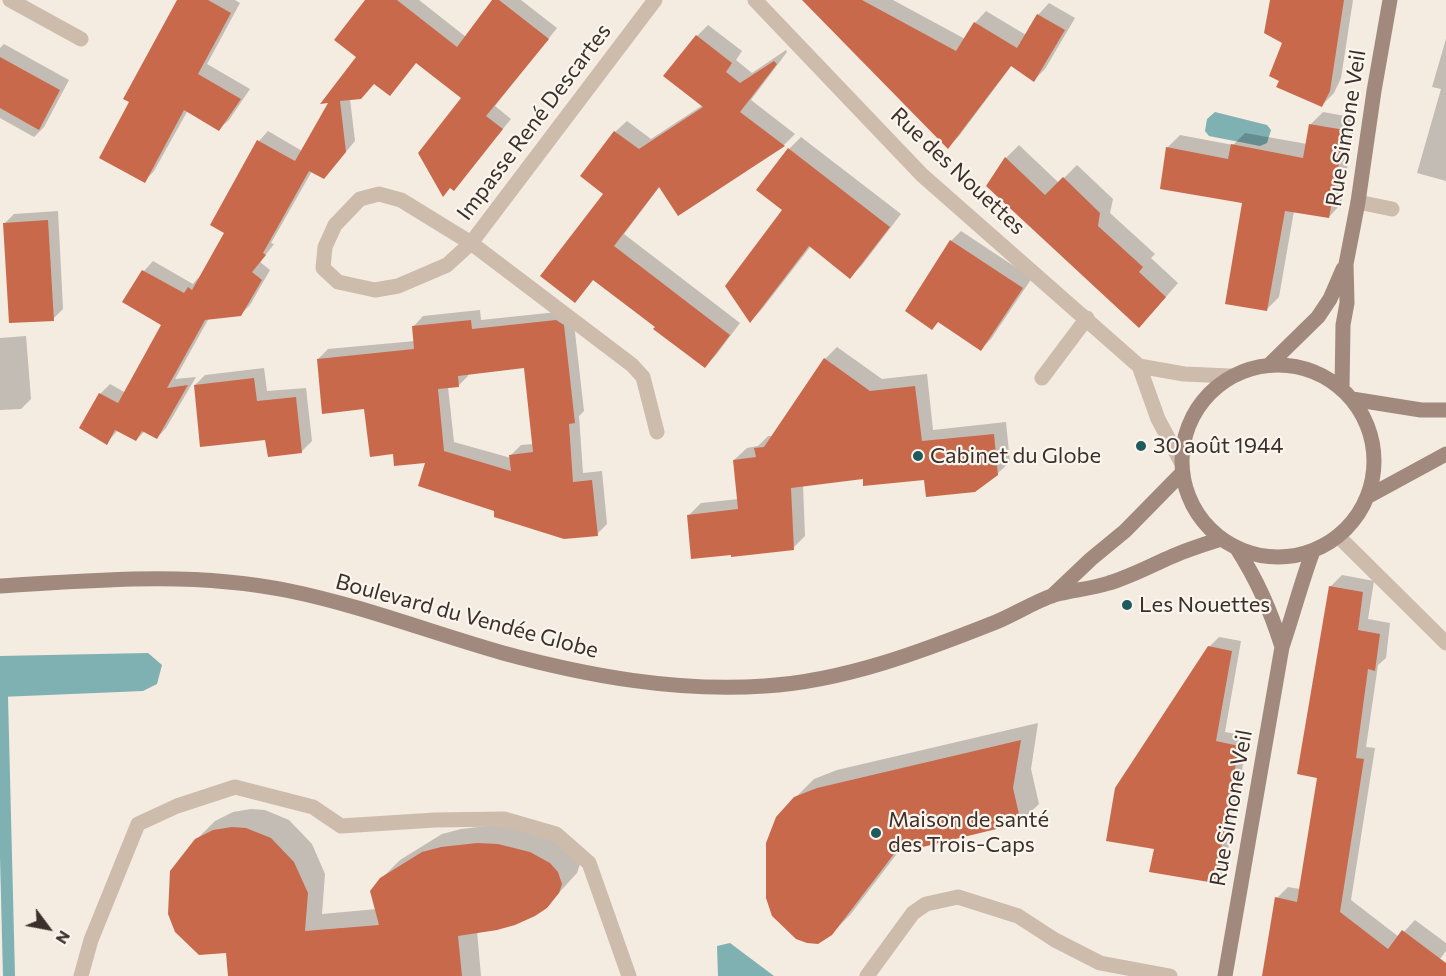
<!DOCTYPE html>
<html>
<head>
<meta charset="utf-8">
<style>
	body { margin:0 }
	#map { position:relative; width:1446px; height:976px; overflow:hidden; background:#f4ebe1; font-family:Commissioner,sans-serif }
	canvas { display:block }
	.north { position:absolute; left:18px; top:898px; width:60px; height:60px; -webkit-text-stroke:4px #fbf5ee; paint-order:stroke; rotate:122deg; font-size:16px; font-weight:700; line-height:24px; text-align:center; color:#3b302b }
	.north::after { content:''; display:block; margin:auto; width:21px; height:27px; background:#3b302b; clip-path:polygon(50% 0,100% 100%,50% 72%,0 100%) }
</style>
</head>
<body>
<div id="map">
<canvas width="1446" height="976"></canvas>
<div class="north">N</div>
</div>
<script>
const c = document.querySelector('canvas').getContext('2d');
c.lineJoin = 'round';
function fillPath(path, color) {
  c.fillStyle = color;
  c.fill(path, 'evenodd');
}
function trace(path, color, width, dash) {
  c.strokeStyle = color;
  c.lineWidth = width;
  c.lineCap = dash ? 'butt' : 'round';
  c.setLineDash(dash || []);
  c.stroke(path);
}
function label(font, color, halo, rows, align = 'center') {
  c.font = font + ' Commissioner,sans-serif';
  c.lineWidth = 4.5;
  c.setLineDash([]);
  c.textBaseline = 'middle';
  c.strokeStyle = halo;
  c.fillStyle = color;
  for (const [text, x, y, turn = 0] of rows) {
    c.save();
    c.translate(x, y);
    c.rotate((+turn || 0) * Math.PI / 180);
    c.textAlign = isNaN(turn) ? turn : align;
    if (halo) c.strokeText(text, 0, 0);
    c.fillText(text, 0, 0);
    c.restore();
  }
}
const water = new Path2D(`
	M1215,112L1267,125L1271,130L1267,143L1260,146L1209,136L1205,131L1207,119Z
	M148,653L162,665L157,684L143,691L0,697V656Z
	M730,943L774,976H718L717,946Z`);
const shadow = new Path2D(`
	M179,0H235L240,3L207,64L250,89L229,120L219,129L188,110L154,171L145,181L131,101Z
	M367,0H419L466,37L494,0H521L557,28L495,106L511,119L454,189L463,98L417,62L375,83L350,99L355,141L324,178L312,171L271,243L274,244L260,262L270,270L250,305L240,315L209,318L175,379L196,377L166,428L157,438L145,431L136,440L118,430L107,443L100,394L110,384L126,393L163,325L124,302L144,271L153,261L193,284L198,278L200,279L226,232L213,224L259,141L268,131L302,151L358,57Z
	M805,0H893L965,39L975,23L986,11L1026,35L1038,15L1049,3L1075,18L1045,69L1034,80L1012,65L959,136L948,147Z
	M1271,0H1353L1341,78L1334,93L1322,105L1281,80L1284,42Z
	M708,25L742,51L736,60L752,73L786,50L787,52L751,100L795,134L784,145L679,214L660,186L624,234L740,323L716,355L705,366L594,279L575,301L605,194L582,176L615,132L627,121L651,139L703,105L697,36Z
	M1446,39V181L1417,173L1441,89L1432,87Z
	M4,44L69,80L44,127L34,137L0,118V48Z
	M1323,112L1356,118L1341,204L1329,217L1294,211L1279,297L1267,309L1244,202L1167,148L1180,135L1233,145L1245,133L1307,144L1310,125Z
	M801,137L901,214L862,265L850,277L811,246L762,309L751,321L784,210L789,149Z
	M1019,145L1059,183L1077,165L1113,199L1110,213L1155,254L1151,258L1178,283L1152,313L988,185L1006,158Z
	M58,211L63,309L53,319L4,224L14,214Z
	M961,231L1032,278L991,339L981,349L939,321L932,328L951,241Z
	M480,310L481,320L567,311L573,315L584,411L579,416L583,473L602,471L607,524L597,534L495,510L427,461L395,453L365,408L318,359L328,349L415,341L414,326L423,316ZM525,366L533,444L521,445L511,455V458L454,442L448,387L458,386L468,376V373Z
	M26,336L31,399L21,409L0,410V338Z
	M837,347L882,379L927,374L933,430L1006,422L1010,462L997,474L926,478H864L803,485L805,536L793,548L689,515L701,503L739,499L734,460L747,448L758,446L768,436H773L825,359Z
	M264,368L267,391L306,388L312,441L302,451L267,438L195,385L205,375Z
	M1342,575L1374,581L1368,619L1390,623L1386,658L1378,665L1366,747L1375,748L1351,900L1399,937L1415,920L1446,943V951L1427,976H1281L1277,898L1288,887L1300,889L1318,776L1330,587Z
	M1219,637L1241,641L1225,732L1248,736L1224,872L1214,882L1155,848L1209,647Z
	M1038,723L1031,769L1039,804L1020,822L899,851L850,915L831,934L795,798L814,779L837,770Z
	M251,809L265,810L289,820L312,844L325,874L322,914L377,909L381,879L400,860L442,834L461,829L496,825L549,834L580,864L577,873L546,907L477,931L481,976H230L228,952L196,840L215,821L233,812Z`);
const stream = new Path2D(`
	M2,697L9,976`);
const building = new Path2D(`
	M177,0H208L231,13L198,74L241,99L219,131L184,110L145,183L99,158L129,102L123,99Z
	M365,0H397L457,47L492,0H499L549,39L486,116L503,129L454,191L450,188L443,197L418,153L461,98L416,63L390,96L374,84L361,99L340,101L346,152L324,179L309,171L263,253L266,255L252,272L262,280L241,316L205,320L167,388L188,385L157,439L142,431L136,441L115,430L107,445L79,428L99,393L118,403L161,325L122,302L142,270L184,293L188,287L192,290L224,233L210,225L257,140L295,161L328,103L320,104L356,57L334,40Z
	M802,0H862L956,51L974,22L1017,48L1037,14L1065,30L1034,82L1011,66L948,149Z
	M1270,0H1344L1330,91L1322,107L1276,87L1279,81L1269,76L1282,43L1264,33Z
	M696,35L732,63L726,72L740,83L774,61L777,64L740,112L785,146L678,216L659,187L614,246L730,335L705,368L653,329L655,327L593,280L575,303L540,276L603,194L580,176L614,131L639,149L703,107L663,76Z
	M0,57L60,90L39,130L0,108Z
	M1309,124L1345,130L1329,218L1285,211L1267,311L1225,304L1242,203L1160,189L1166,147L1228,159L1231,144L1303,158Z
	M788,148L890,227L850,279L809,246L750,323L725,286L782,210L756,190Z
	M1005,157L1045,195L1063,177L1100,213L1098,226L1143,267L1139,272L1166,297L1139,328L986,186Z
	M48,220L54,321L9,323L3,223Z
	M950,240L1023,288L981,351L938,322L932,330L905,311Z
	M471,320L472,329L556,320L564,325L575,423L569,424L573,482L592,480L598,536L564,539L494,517V511L418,486L425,463L394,466L393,454L370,457L364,409L322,414L317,359L414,349L412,326ZM524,368L533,452L509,455L511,471L444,451L438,389L459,387L458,376Z
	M824,358L870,391L915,386L922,441L994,434L998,475L975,492L926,497L924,480L863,486V479L791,488L794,550L731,557V555L691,559L687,515L738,509L733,460L756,457L754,448L764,447Z
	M254,378L257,401L296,397L302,453L268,457L265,440L200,447L194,385Z
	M1329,586L1363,592L1358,630L1380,634L1375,671L1368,669L1356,758L1364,759L1340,912L1388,949L1402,930L1446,963V976H1262L1275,897L1297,902L1317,778L1297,774Z
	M1208,646L1232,651L1216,741L1239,746L1215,883L1149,872L1154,849L1106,841L1115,788Z
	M1021,740L1013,788L1021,823L894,854L832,935L818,944L807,943L796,939L772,916L766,898V843L776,817L794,797L817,788Z
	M232,827L246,828L271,838L294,862L308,893L305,931L379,925L370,891L380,878L422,852L441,847L477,843L498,844L530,852L550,863L558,872L562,884L559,893L547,908L535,916L515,925L497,930L458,936L462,976H228L226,953L199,955L175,932L168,914L170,871L195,839L213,830Z`);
const service = new Path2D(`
	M1358,202L1392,209
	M1042,378L1087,318
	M81,976L91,940L138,824L177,806L235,787L313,807L341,826L435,820L504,819L556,834L589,863L629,976`);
const minor = new Path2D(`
	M10,0L81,39
	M655,0L471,243L447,265L398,286L375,290L338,282L323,268L325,247L335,225L360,199L379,194L401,200L471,243L632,365L643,377L657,432
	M1338,536L1446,643
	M867,976L913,913L926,904L958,897L1018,916L1055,940L1100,963L1170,976`);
const tertiary = new Path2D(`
	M755,0L922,175L1139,366L1158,419L1181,462
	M1139,366L1184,374L1230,376`);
const secondary = new Path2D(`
	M1270,364L1318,317L1330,299L1343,269
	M1182 461a96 96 0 1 1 192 0a96 96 0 1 1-192 0Z
	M1342,389L1343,325L1347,303L1346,264L1358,202L1374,91L1390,0
	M1352,399L1421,410H1446
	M1367,497L1446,454
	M1236,547C1257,580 1270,609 1282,647
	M0,586C97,580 194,571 290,591C363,606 432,633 503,653C588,676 676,692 765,686C845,681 923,651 996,622C1015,614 1034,602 1054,595C1072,590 1091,589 1109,583C1132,576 1152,565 1173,556C1189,549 1205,544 1221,539
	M1052,596L1091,559L1125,531L1182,473
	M1225,976L1282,647C1293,615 1301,583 1313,551`);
const markers = [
	[1141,446,6,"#1f5a5e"],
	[918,456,6,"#1f5a5e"],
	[1127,605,6,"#1f5a5e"],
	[876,833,6,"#1f5a5e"]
];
const streetNames = [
	["Impasse René Descartes",534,122,-53],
	["Rue Simone Veil",1346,128,-81],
	["Rue des Nouettes",958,171,43],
	["Boulevard du Vendée Globe",467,616,15],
	["Rue Simone Veil",1231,808,-80]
];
const poiNames = [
	["30 août 1944",1153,446],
	["Cabinet du Globe",930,456],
	["Les Nouettes",1139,605],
	["Maison de santé",888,820],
	["des Trois-Caps",888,845]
];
fillPath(water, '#7fb0b2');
fillPath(shadow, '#0003');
trace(stream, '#7fb0b2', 12);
fillPath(building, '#c8694b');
trace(service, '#cdbbac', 15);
trace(minor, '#cdbbac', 15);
trace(tertiary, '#cdbbac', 15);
trace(secondary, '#a18a7d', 15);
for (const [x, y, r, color] of markers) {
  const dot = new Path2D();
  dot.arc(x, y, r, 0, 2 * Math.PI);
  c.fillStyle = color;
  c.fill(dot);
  trace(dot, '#fbf5ee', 2);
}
label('22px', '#3b302b', '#fbf5ee', streetNames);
label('22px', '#3b302b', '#fbf5ee', poiNames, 'left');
</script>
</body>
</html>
